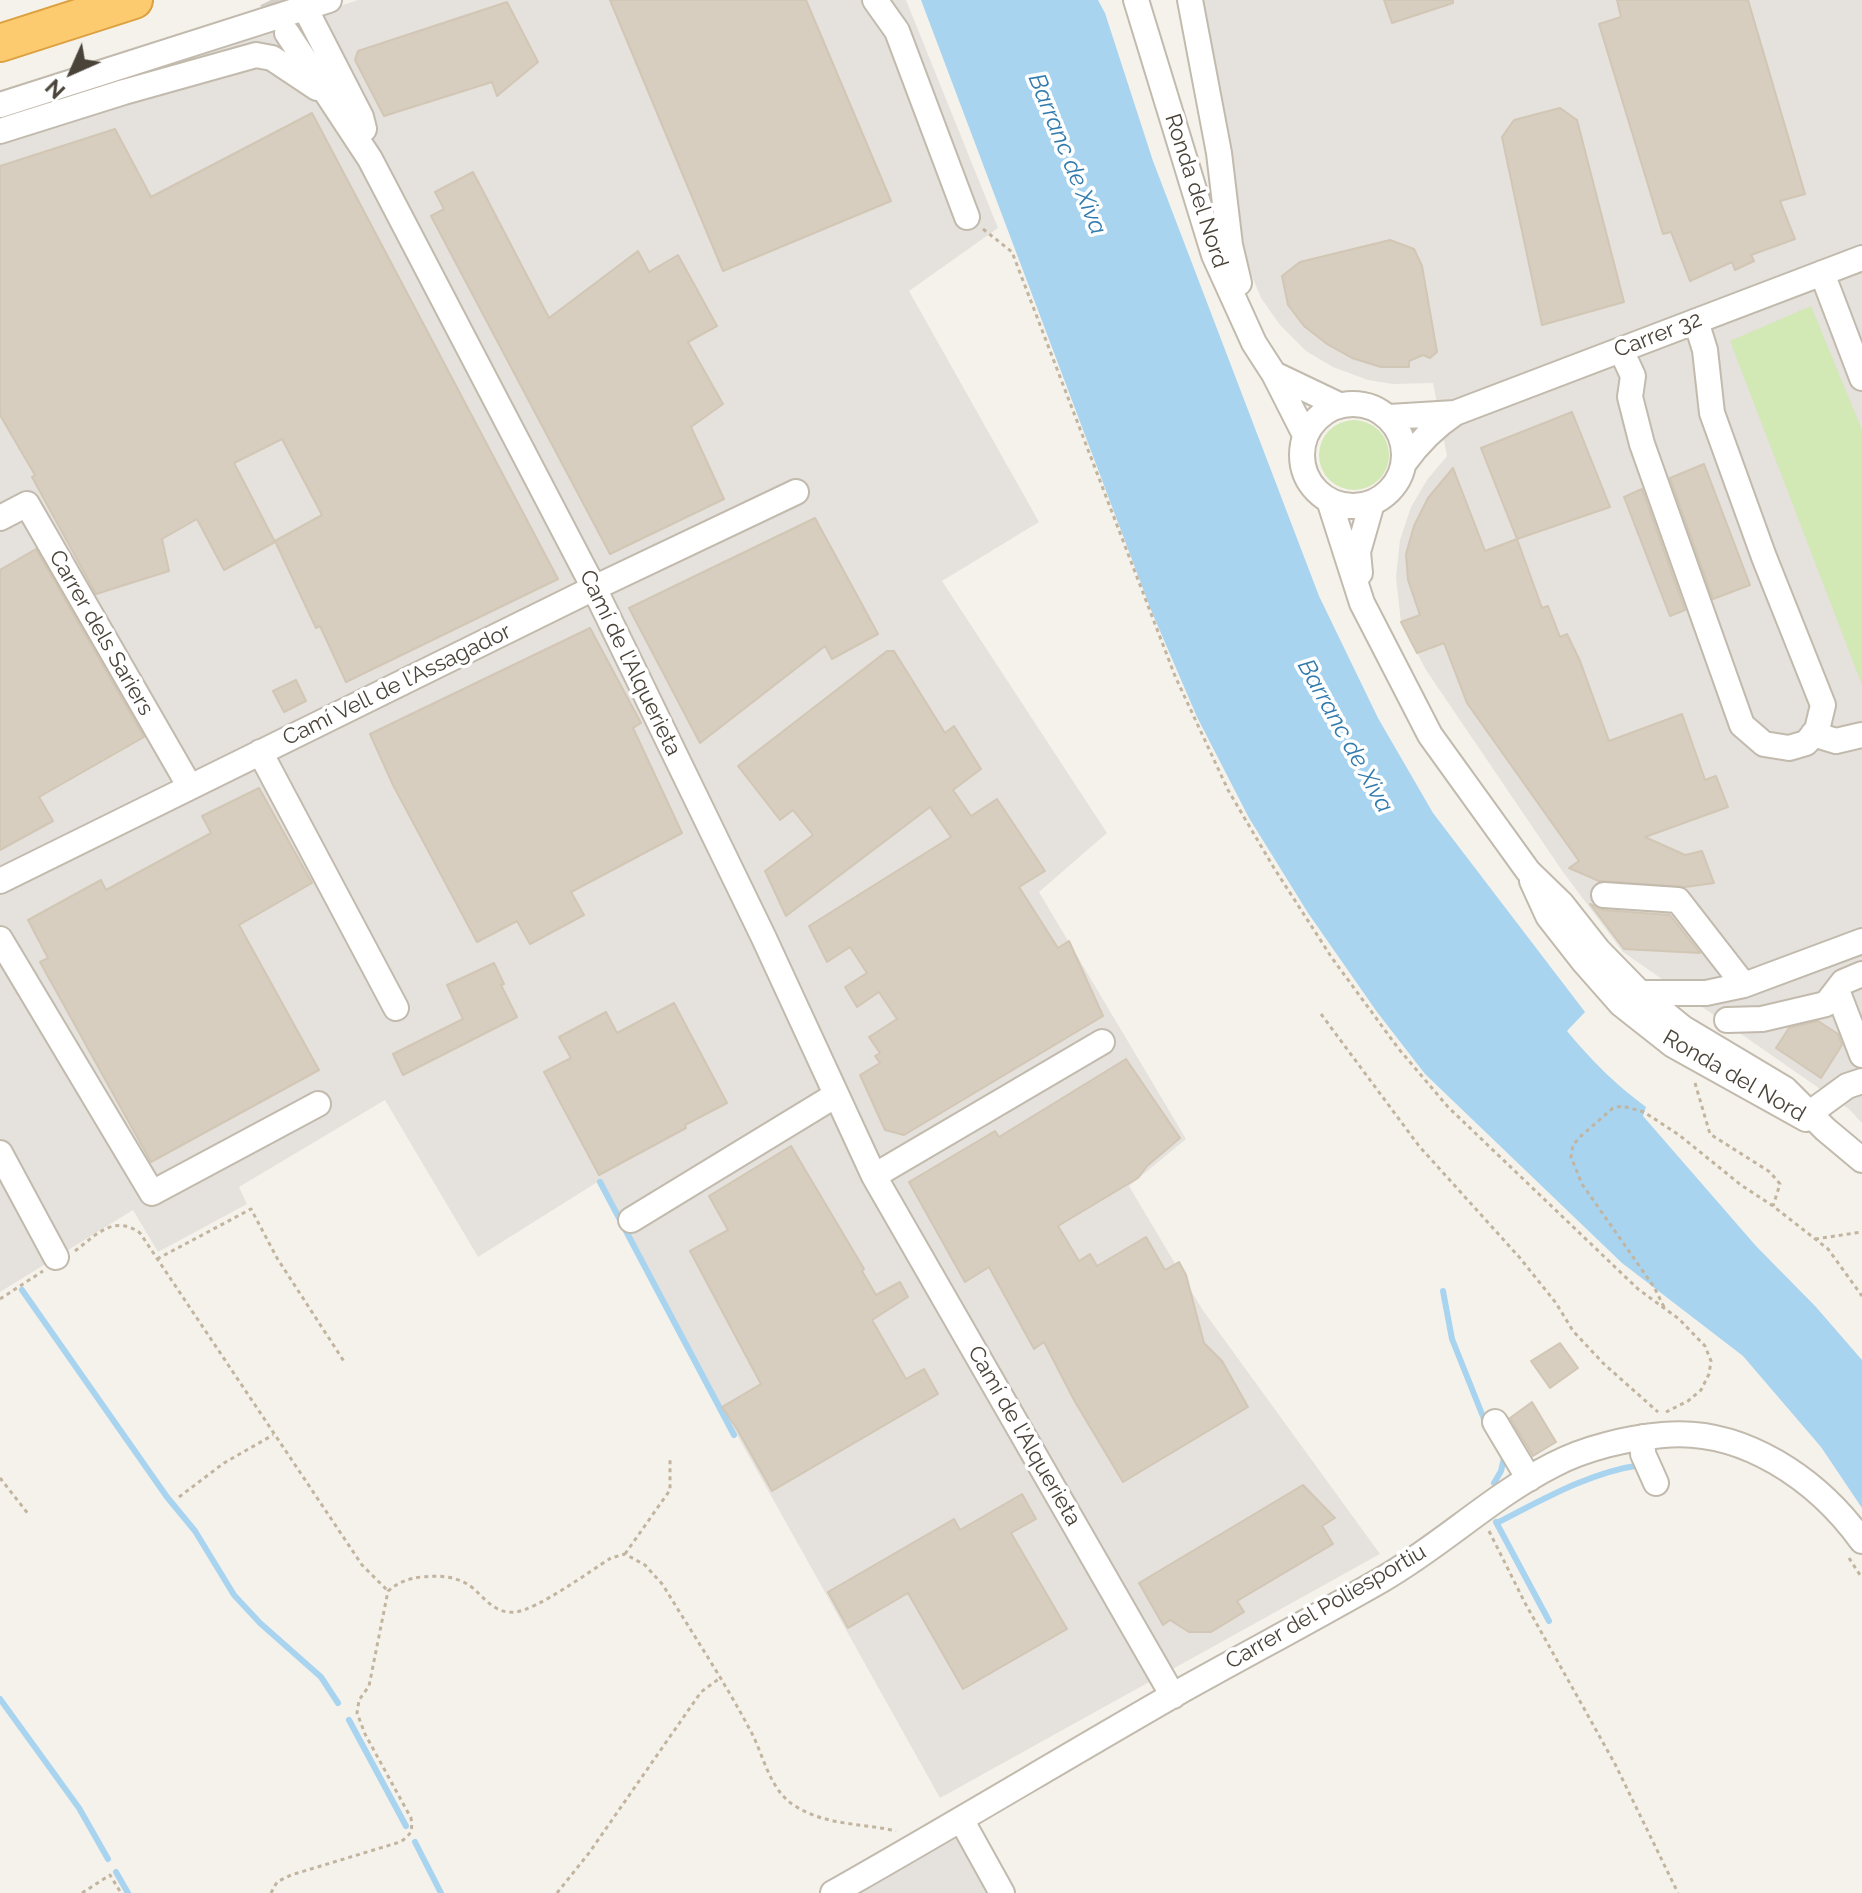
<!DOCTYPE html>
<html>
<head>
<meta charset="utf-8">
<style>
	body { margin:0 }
	#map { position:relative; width:1862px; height:1893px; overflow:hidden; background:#f5f2eb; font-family:Raleway,sans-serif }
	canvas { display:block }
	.north { position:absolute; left:32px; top:32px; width:80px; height:80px; -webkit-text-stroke:6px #fff; paint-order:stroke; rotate:225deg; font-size:22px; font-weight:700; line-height:32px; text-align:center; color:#4a4339 }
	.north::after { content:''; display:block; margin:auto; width:28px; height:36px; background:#4a4339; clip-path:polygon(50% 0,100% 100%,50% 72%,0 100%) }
</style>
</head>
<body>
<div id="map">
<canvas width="1862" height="1893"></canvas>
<div class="north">N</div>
</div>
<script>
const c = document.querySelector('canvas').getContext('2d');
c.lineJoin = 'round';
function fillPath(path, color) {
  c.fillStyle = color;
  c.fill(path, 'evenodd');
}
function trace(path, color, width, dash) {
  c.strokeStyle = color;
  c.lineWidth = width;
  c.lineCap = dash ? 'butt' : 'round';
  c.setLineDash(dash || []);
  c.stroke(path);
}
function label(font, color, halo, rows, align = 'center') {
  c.font = font + ' Raleway,sans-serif';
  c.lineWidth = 7;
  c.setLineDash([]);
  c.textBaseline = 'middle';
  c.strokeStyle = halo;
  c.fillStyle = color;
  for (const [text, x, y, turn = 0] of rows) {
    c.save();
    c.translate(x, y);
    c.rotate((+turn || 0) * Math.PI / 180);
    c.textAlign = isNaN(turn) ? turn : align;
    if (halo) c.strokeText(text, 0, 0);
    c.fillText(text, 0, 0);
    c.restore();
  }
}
const industrial = new Path2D(`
	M358,0H906L998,228L909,291L1039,522L942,581L1107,833L1039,892L1186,1139L1129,1186L1202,1309L1380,1554L940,1798L722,1408L599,1181L478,1257L385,1100L239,1187L247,1204L158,1252L133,1210L0,1292V118Z
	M1201,0H1862V1123L1849,1109L1623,952L1563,872L1426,670L1401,622L1396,577L1400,540L1411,507L1427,480L1447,456L1433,383L1393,384L1368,380L1333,367L1306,351L1280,325L1261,298L1240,247Z
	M971,1816L1014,1893H823Z`);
const green = new Path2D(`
	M1811,306L1862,430V685L1730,341Z
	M1319 455a35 35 0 1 1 70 0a35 35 0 1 1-70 0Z`);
const water = new Path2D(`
	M921,0H1098L1105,13L1153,161L1319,596L1378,718L1433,813L1585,1012L1567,1031C1591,1060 1616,1085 1646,1107L1643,1116L1756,1246L1816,1307L1862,1360V1508L1821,1447L1743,1356L1622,1263L1425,1074L1377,1012L1308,913L1249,818L1197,717L1151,610Z`);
const stream = new Path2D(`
	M600,1182L734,1435
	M22,1290L167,1497L195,1531L234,1595L260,1623L321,1677L338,1703
	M1443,1291L1452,1339L1486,1424
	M1494,1483L1501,1471L1505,1454
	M1496,1522L1549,1621
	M1497,1523C1542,1500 1590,1472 1641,1465
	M0,1699L79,1808L108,1859
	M349,1720L406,1826
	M415,1842L441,1893
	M116,1872L128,1893`);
const building = new Path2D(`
	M610,0H806L891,201L723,271Z
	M1384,0H1453V3L1392,23Z
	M1617,0H1748L1805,194L1780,201L1795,239L1751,255L1754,261L1735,270L1732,262L1690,281L1671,232L1663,234L1599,24L1621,17Z
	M507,2L538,62L497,96L492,82L384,116L355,60L358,51Z
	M1560,108L1577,120L1624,302L1542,325L1502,137L1514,120Z
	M312,113L558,579L346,682L320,626L316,628L275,541L322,515L282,439L234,463L275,542L224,570L197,519L162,539L169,571L96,594L32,477L35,475L0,415V166L115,129L151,197Z
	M473,172L549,318L638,251L649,272L678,255L717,326L688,342L723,404L691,427L724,499L610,554L431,216L444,209L435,192Z
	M1390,240L1414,249L1422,266L1437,352L1430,358L1423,355L1409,361V367H1381L1352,358L1327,344L1304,326L1288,305L1282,276L1300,262Z
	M1572,412L1610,507L1517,539L1481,448Z
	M1704,464L1750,585L1713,599L1670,478Z
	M1453,468L1485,551L1517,539L1542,608L1548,606L1560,637L1567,634L1580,661L1609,741L1682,714L1705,780L1716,776L1728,807L1645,837L1685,855L1702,851L1714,883L1685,887L1599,881L1569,868L1579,861L1467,703L1444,643L1417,653L1401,622L1420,615L1408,580L1406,554L1414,526L1428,498Z
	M1642,489L1685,610L1670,616L1624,497Z
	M815,518L878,634L832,659L825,646L700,743L629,608Z
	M36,549L144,737L39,797L53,821L0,850V570Z
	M590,628L641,723L633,728L682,833L571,892L584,915L530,944L517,921L477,942L393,785L370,734Z
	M887,651H894L945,733L954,726L981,769L953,790L971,816L997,799L1045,871L1019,887L1058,948L1069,941L1103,1016L904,1135L885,1130L860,1075L880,1063L875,1056L880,1053L869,1037L897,1019L879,992L857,1007L845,987L867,973L850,947L827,962L809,926L951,837L930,807L786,916L765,871L813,835L793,810L780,820L738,766Z
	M296,680L306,701L284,712L273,691Z
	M259,788L312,883L239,925L319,1070L151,1162L40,962L48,958L28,920L101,880L106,890L211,833L202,816Z
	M1590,904L1603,910L1670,915L1700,953L1624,949Z
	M494,963L504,984L501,985L517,1017L403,1075L393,1054L463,1019L447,985Z
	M674,1003L727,1103L685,1125L686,1128L599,1175L544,1072L571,1058L559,1037L606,1012L617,1033Z
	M1818,1021L1838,1034L1842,1045L1821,1078L1776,1048L1789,1028Z
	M1126,1059L1180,1138L1147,1166L1138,1178L1058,1226L1079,1261L1090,1254L1097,1266L1146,1237L1165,1270L1179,1262L1186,1275L1204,1343L1222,1361L1248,1407L1123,1482L1074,1400L1044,1342L1034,1349L989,1267L965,1282L909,1182L995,1131L999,1137Z
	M791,1146L864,1269L862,1271L876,1295L900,1282L908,1297L872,1320L906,1379L924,1369L938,1394L772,1491L737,1429L722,1407L761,1384L690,1251L728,1230L709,1196Z
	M1560,1343L1578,1368L1550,1388L1531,1361Z
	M1532,1402L1556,1442L1533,1456L1510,1418Z
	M1303,1485L1335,1518L1322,1526L1333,1544L1237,1601L1244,1612L1211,1632H1189L1170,1620L1163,1625L1139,1583Z
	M1022,1494L1036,1519L1011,1533L1067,1629L963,1689L908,1593L848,1628L828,1592L954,1519L960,1530Z`);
const minorTunnel = new Path2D(`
	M271,0L287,33`);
const path = new Path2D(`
	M983,229L1012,252L1175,676L1228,790L1274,868L1332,958L1398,1048L1448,1107L1638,1289L1679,1319L1705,1346L1711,1361L1709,1374L1701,1390L1688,1401L1666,1412
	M1321,1014L1419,1146L1520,1258L1556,1303L1573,1331L1604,1364L1658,1412
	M1695,1083L1710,1134L1770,1172L1780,1184L1773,1206
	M1815,1239L1862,1232
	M75,1251C96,1235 114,1214 140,1233L362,1565L388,1591
	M157,1259L251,1209L277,1258L345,1363
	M0,1299L43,1271
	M1664,1307L1654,1287L1582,1184L1571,1157L1573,1145L1581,1136L1613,1108L1622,1106L1644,1112L1679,1135L1741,1185L1773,1206L1828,1249L1862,1296
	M0,1478L29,1515
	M179,1497L224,1463L273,1435
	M1489,1531L1525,1603L1615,1764L1678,1893
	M625,1554L670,1490V1458
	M1849,1558L1862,1578
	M82,1893L110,1875L121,1893
	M271,1893L277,1882L291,1875L400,1842C411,1835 413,1831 411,1818L365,1734L357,1713L359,1700L369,1686L388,1591C399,1582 407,1579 421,1577C440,1575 459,1576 474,1589C486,1600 496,1614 515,1612C537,1610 590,1571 611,1558L625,1554L645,1565L663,1585C692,1633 723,1679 749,1728C764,1754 768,1789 795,1806C827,1826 862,1823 896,1831
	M557,1893L589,1853L701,1692L720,1678`);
const minor = new Path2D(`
	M875,0L897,31L967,217
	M1136,0L1214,255L1254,343L1274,374L1305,435
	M1190,0L1219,153L1230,245L1239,283
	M305,8L361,117L364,129
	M287,33L370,159L594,588L763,936L874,1176L1173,1696
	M0,105L329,0
	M0,131L124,92L256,55L272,58L317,88
	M1822,273L1862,378
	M1621,350L1633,376L1630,397L1642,444L1742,725L1764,744L1789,748L1806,743L1817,730L1823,705L1764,557L1712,413L1705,350L1696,321
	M1274,374L1339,405
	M1302 455a51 51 0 1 1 102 0a51 51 0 1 1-102 0Z
	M1389,417L1455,413
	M1404,463C1419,442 1434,427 1455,413L1862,258
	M1329,500L1362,603L1430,735L1528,871L1561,903L1598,950L1640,993L1683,1028L1785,1089L1825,1129L1862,1160
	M0,518L27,504L190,787
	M1360,573L1358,552L1372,503
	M1813,734L1836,741L1862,735
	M260,752L396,1008
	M0,881L594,588L796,492
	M1532,881L1548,916L1584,962L1621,1004L1673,1045L1806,1119
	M1604,895L1678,900L1744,985
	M0,939L152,1193L318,1104
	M1837,990L1862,1055
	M1640,993H1706L1744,985L1862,941
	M1727,1020L1762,1019L1826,1004L1843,982L1862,974
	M1810,1113L1847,1086L1862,1081
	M0,1153L56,1257
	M874,1176L1102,1042
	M631,1220L836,1095
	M1495,1422L1529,1479
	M1643,1437V1454L1656,1483
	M962,1821L1002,1893
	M833,1893C948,1828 1062,1759 1177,1693C1245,1655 1315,1618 1383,1579C1442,1545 1492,1496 1553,1465C1585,1448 1628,1438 1663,1435C1743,1427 1818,1480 1862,1541`);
const highway = new Path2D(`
	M0,43L134,0`);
const streetNames = [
	["Ronda del Nord",1196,191,72],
	["Carrer 32",1658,335,-21],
	["Carrer dels Sariers",101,633,60],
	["Camí de l'Alquerieta",630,663,64],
	["Camí Vell de l'Assagador",397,685,-26],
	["Ronda del Nord",1734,1076,30],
	["Camí de l'Alquerieta",1024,1436,60],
	["Carrer del Poliesportiu",1326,1607,-30]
];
const waterNames = [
	["Barranc de Xiva",1067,154,68],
	["Barranc de Xiva",1345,736,61]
];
fillPath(industrial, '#e5e1dc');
fillPath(green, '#d2e8b5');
fillPath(water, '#a9d4f0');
trace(stream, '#a9d4f0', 6);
fillPath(building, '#d7cec0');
trace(building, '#d2c6b4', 2);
trace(minorTunnel, '#d3cfc7', 24, [24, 12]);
trace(minor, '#c1baad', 28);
trace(highway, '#dca03e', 40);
trace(path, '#c2b59f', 3, [4, 4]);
trace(minor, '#fff', 24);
trace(highway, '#fccb70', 36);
label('22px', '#4a4339', '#fff', streetNames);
label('italic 24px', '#307aad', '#fff', waterNames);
</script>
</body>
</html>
